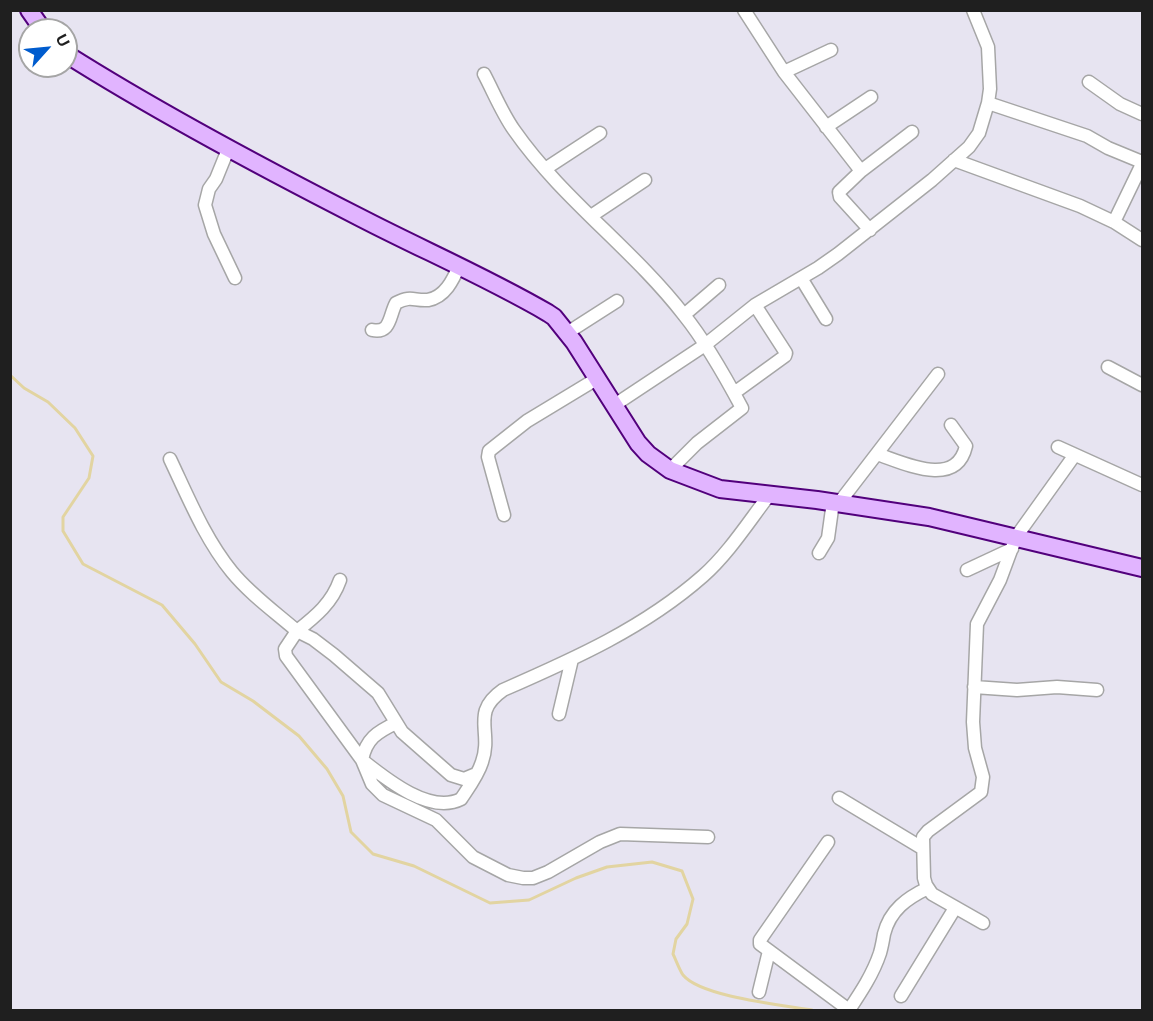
<!DOCTYPE html>
<html>
<head>
<meta charset="utf-8">
<style>
	body { margin:0 }
	#map { position:relative; width:1153px; height:1021px; overflow:hidden; background:#e7e4f1; font-family:Helvetica,sans-serif }
	canvas { display:block }
	.frame { position:absolute; inset:0; border:12px solid #1f1f1f; pointer-events:none }
	.north { position:absolute; left:18px; top:18px; width:60px; height:60px; box-sizing:border-box; background:#fff; border:2px solid #a5a5a5; border-radius:50%; rotate:63deg; font-size:16px; font-weight:700; line-height:24px; text-align:center; color:#1f1f1f }
	.north::after { content:''; display:block; margin:auto; width:21px; height:27px; background:#005cce; clip-path:polygon(50% 0,100% 100%,50% 72%,0 100%) }
</style>
</head>
<body>
<div id="map">
<canvas width="1153" height="1021"></canvas>
<div class="frame"></div>
<div class="north">U</div>
</div>
<script>
const c = document.querySelector('canvas').getContext('2d');
c.lineJoin = 'round';
function trace(path, color, width, dash) {
  c.strokeStyle = color;
  c.lineWidth = width;
  c.lineCap = dash ? 'butt' : 'round';
  c.setLineDash(dash || []);
  c.stroke(path);
}
const stream = new Path2D(`
	M10,375L24,388L48,402L75,428L93,456L89,478L63,517V531L83,564L162,605L195,644L221,682L253,701L299,736L327,769L343,796L351,832L373,854L414,866L490,903L529,900L576,878L607,867L652,862L682,871L693,899L687,924L676,939L673,954C676,960 679,969 683,975C701,997 783,1005 812,1010`);
const street = new Path2D(`
	M744,10L784,72L861,171L839,192L840,197L870,230
	M784,72L831,50
	M484,74C494,93 502,113 514,130C562,199 633,249 684,315C705,341 726,378 742,408L697,443L670,470
	M1089,82L1120,104L1142,114
	M988,103L1087,136L1108,148L1142,162
	M826,127L871,97
	M229,147L216,179L209,189L205,205L214,234L235,278
	M954,160L1080,206L1114,222L1142,240
	M545,169L600,133
	M861,171L912,132
	M591,216L645,180
	M1114,222L1142,164
	M801,278L826,319
	M684,315L719,285
	M372,330C391,334 389,316 396,303C412,295 413,301 428,300C445,297 453,280 459,266
	M567,333L617,301
	M1108,367L1142,385
	M734,393L785,356L786,353L755,305
	M613,406L705,345L755,305L818,268L838,254L932,180L969,147L979,133L988,103L990,89L988,47L973,10
	M1058,447L1142,485
	M877,454C904,463 956,489 966,446L951,425
	M170,459C188,497 205,539 232,572C250,594 275,612 297,631C316,616 332,603 340,580
	M839,503L938,374
	M504,515L488,457L489,451L527,421L598,378
	M819,553L828,538L833,502
	M967,570L1012,549
	M974,687L1017,690L1057,687L1097,690
	M559,714L572,659
	M362,760L286,656L285,649L297,631L313,639L334,655L378,693L402,732L451,775L464,779L476,774
	M362,760C366,739 377,732 396,723
	M839,798L922,848
	M708,837L620,834L600,842L548,872L533,878H523L508,875L473,857L436,820L383,795L372,784L362,760C386,779 430,815 461,799C469,787 478,775 482,762C493,731 470,713 503,690C574,659 644,628 703,576C729,553 749,521 770,494
	M828,842L760,940V944L849,1010
	M983,923L932,894L926,885L924,878L923,837L928,831L981,792L983,777L975,748L973,722L977,624L1000,580L1016,537L1074,456
	M759,992L769,951
	M901,996L955,908
	M849,1010C861,992 873,974 880,953C882,946 883,940 884,934C890,910 907,898 928,888`);
const secondary = new Path2D(`
	M29,10L43,30
	M66,54C161,114 261,167 361,218C423,250 488,278 548,313L554,317L574,342L638,443L648,454L670,470L720,489L817,500L929,517L1142,568`);
trace(stream, '#e2d4a1', 3);
trace(street, '#a6a6a6', 15);
trace(secondary, '#52007c', 20);
trace(street, '#fff', 12);
trace(secondary, '#e1b4ff', 16);
</script>
</body>
</html>
